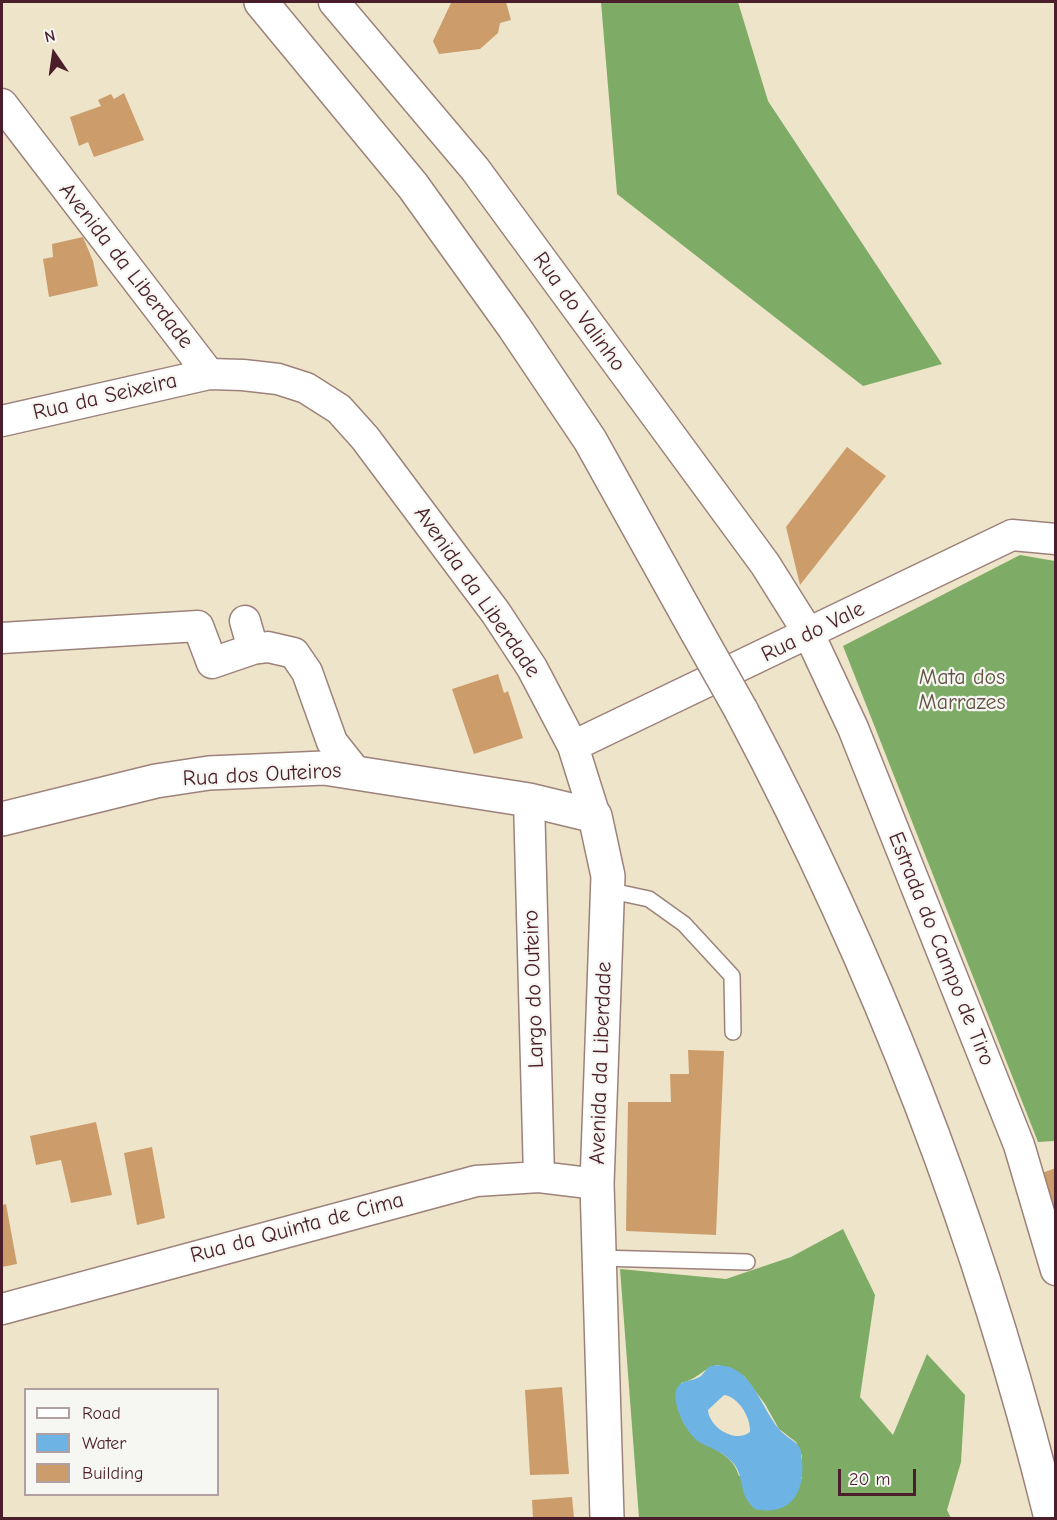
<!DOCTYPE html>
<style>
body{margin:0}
#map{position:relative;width:1057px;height:1520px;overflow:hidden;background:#eee4c9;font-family:"Comic Neue",sans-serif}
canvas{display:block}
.frame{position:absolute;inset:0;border:3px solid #4a1f2b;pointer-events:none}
.legend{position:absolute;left:24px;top:1388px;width:195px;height:108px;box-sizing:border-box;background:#f6f6f2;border:2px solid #b1a0a2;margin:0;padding:8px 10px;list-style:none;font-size:18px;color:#4a1f2b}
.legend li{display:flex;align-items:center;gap:12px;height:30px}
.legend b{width:30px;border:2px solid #b1a0a2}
.north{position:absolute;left:24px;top:24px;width:60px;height:60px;-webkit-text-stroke:4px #f6f6f2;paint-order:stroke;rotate:347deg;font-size:16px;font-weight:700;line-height:24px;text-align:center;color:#4a1f2b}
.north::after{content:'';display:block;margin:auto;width:21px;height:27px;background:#4a1f2b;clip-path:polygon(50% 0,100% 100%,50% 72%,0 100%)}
.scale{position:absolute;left:838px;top:1469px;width:78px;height:27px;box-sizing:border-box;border:3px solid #4a1f2b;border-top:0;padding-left:8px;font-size:18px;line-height:21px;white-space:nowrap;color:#4a1f2b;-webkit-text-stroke:4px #f6f6f2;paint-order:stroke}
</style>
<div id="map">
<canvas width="1057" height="1520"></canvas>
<div class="frame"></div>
<ul class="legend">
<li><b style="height:8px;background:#fff"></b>Road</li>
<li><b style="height:16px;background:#6db4e4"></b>Water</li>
<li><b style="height:16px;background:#cc9d6b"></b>Building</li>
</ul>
<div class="north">N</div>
<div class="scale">20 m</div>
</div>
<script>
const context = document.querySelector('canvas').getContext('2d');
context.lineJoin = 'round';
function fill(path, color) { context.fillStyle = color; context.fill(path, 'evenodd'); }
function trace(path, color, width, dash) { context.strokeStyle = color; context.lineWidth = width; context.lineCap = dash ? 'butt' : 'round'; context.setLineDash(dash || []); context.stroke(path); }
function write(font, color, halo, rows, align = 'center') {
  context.font = font + ' "Comic Neue",sans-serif'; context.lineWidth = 4.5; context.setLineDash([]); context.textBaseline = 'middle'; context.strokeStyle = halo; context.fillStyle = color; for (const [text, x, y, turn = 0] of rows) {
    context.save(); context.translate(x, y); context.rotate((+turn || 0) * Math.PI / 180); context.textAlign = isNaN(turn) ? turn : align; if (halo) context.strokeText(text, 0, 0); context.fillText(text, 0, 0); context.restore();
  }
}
fill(new Path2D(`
 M601,2H738L768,101L942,364L863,386L617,194Z
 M1020,555L1055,561V1141L1038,1142L843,646Z
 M843,1229L875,1295L860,1397L893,1435L927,1354L965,1395L961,1462L947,1510L951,1518H639L620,1269L726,1279L791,1257ZM718,1365L744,1376L765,1404L779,1429L796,1442L802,1456V1479L739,1476C730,1443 690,1451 679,1411C677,1403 681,1391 681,1383C699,1379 704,1367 718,1365Z`), '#7eac66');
fill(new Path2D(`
 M710,1366C751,1359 759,1406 779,1429C785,1437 794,1439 800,1448C808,1483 797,1518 755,1509C738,1495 745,1478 734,1464C724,1452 712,1449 699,1442C687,1434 670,1402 677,1388C682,1379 693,1382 701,1376C704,1373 706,1369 710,1366ZM724,1395C739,1397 751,1418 750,1432C735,1444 709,1427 708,1410Z`), '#6db4e4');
fill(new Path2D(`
 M456,2H506L511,20L500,23L498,33L480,49L439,54L433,41L451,3Z
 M124,93L144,140L94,157L88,142L79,146L70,117L101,106L98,100L111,94L114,99Z
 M83,237L93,261L98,286L49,297L43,259L53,257L52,244Z
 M847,447L886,476L800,585L786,527Z
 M498,674L504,693L508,691L523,738L474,754L452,689Z
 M688,1050L724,1051L716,1235L626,1231L628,1102H671L670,1074H689Z
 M96,1122L112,1195L71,1203L61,1160L36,1165L30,1136Z
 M152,1147L165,1218L137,1225L124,1153Z
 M1056,1168V1234L1036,1175Z
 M6,1204L17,1264L2,1267V1205Z
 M562,1387L569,1474L530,1475L525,1390Z
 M572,1497L574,1518H533L532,1500Z`), '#cc9d6b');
const lane = new Path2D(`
 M607,890L649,899L684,924L732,976L733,1032
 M598,1258L747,1262`);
const street = new Path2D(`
 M334,2L475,169L765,564L809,634L853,728L1019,1145L1056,1270
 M2,104L209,374
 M2,421L209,374L243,375L278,379L306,388L339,409L365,438L496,613L532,668L573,746L595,816
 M245,621L253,649L268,647L294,653L307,672L332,742L355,771
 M2,638L198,626L212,663L253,649
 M573,746L1012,535L1056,539
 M529,800L539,1177
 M2,1309L476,1181L539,1177L597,1184`);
const secondary = new Path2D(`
 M2,819L156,781L209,773L324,768L529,800L595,816L608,876L597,1184L607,1518`);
const primary = new Path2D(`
 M261,2L413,186L514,327L590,440L697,632
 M741,710C877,966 982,1237 1051,1518`);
trace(lane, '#9c827a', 18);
trace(street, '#9c827a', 33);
trace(secondary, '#9c827a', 36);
trace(primary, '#9c827a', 36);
trace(lane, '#fff', 15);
trace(street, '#fff', 30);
trace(secondary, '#fff', 33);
trace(primary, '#fff', 33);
const primaryBridge = new Path2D(`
 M697,632L741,710`);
trace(primaryBridge, '#9c827a', 36, []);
trace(primaryBridge, '#fff', 33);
write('22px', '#4a1f2b', '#f6f6f2', [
 ["Avenida da Liberdade",126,266,52],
 ["Rua do Valinho",579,312,54],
 ["Rua da Seixeira",105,397,-13],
 ["Avenida da Liberdade",477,592,55],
 ["Rua do Vale",813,632,-26],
 ["Rua dos Outeiros",262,775,-3],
 ["Estrada do Campo de Tiro",941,949,68],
 ["Largo do Outeiro",534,989,-92],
 ["Avenida da Liberdade",601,1063,-88],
 ["Rua da Quinta de Cima",297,1228,-15]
]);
write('22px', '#635241', '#f6f6f2', [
 ["Mata dos",962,678],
 ["Marrazes",962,703]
]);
</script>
